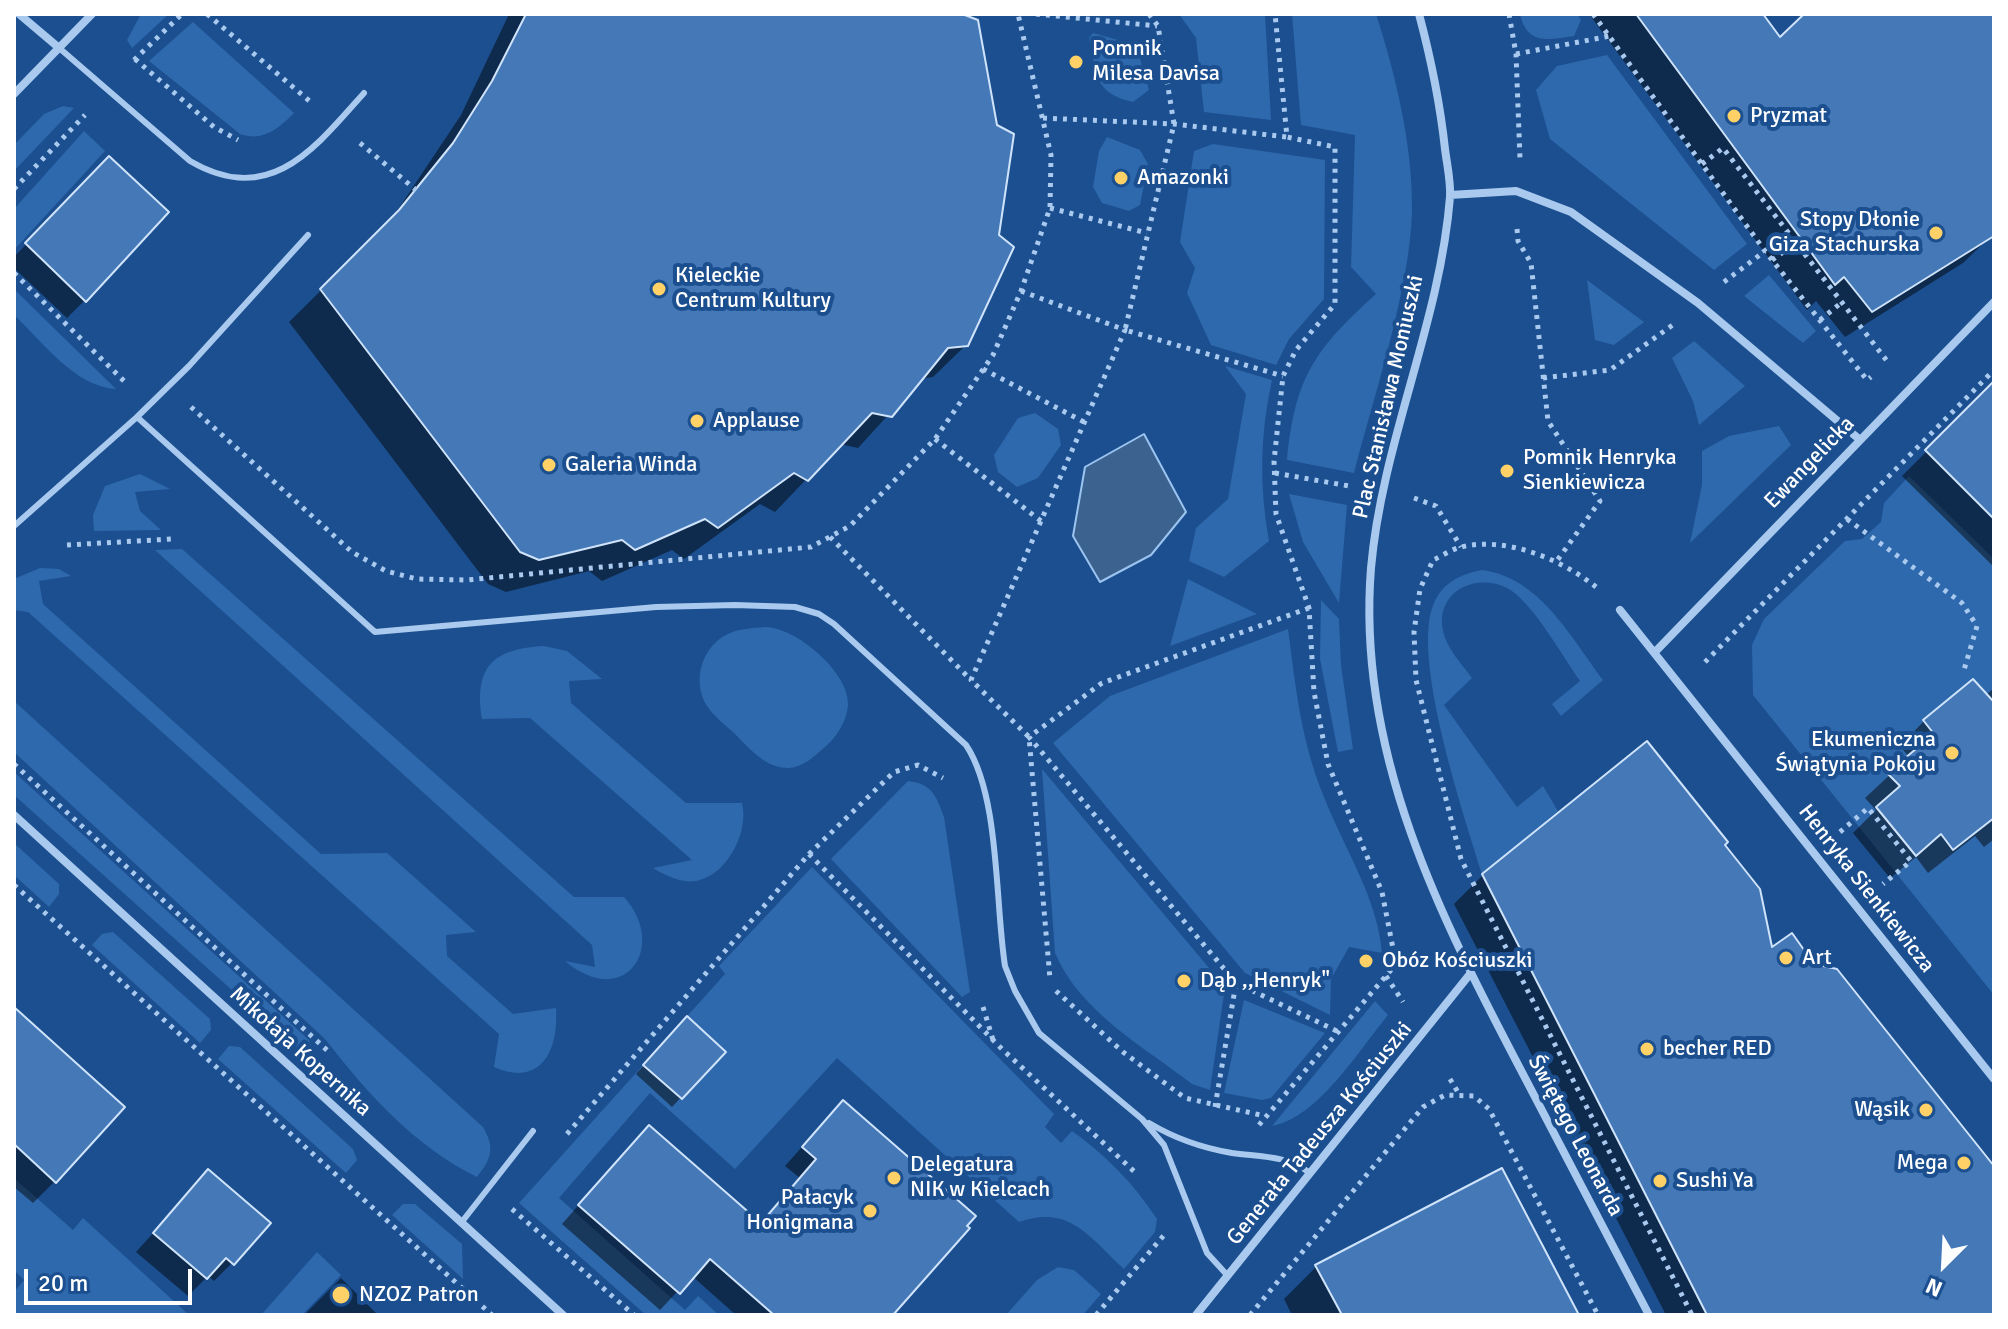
<!DOCTYPE html>
<meta charset="utf-8">
<style>
body{margin:0}
#map{position:relative;width:2008px;height:1329px;overflow:hidden;background:#1b4f8f;font-family:Signika,sans-serif}
canvas{display:block}
.frame{position:absolute;inset:0;border:16px solid #fff;pointer-events:none}
.north{position:absolute;left:1904px;top:1225px;width:80px;height:80px;-webkit-text-stroke:6px #1b4f8f;paint-order:stroke;rotate:204deg;font-size:22px;font-weight:700;line-height:32px;text-align:center;color:#fff}
.north::after{content:'';display:block;margin:auto;width:28px;height:36px;background:#fff;clip-path:polygon(50% 0,100% 100%,50% 72%,0 100%)}
.scale{position:absolute;left:24px;top:1269px;width:168px;height:36px;box-sizing:border-box;border:4px solid #fff;border-top:0;padding-left:10px;font-size:24px;line-height:28px;white-space:nowrap;color:#fff;-webkit-text-stroke:6px #1b4f8f;paint-order:stroke}
</style>
<div id="map">
<canvas width="2008" height="1329"></canvas>
<div class="frame"></div>
<div class="north">N</div>
<div class="scale">20 m</div>
</div>
<script>
const context = document.querySelector('canvas').getContext('2d');
context.lineJoin = 'round';
function fill(path, color) { context.fillStyle = color; context.fill(path, 'evenodd'); }
function trace(path, color, width, dash) { context.strokeStyle = color; context.lineWidth = width; context.lineCap = dash ? 'butt' : 'round'; context.setLineDash(dash || []); context.stroke(path); }
function write(font, color, halo, rows, align = 'center') {
  context.font = font + ' Signika,sans-serif'; context.lineWidth = 8; context.setLineDash([]); context.textBaseline = 'middle'; context.strokeStyle = halo; context.fillStyle = color; for (const [text, x, y, turn = 0] of rows) {
    context.save(); context.translate(x, y); context.rotate((+turn || 0) * Math.PI / 180); context.textAlign = isNaN(turn) ? turn : align; if (halo) context.strokeText(text, 0, 0); context.fillText(text, 0, 0); context.restore();
  }
}
fill(new Path2D(`
 M141,14H169L132,48L127,40Z
 M1179,14H1265L1271,120L1204,112L1196,38Z
 M1292,14H1376C1396,76 1413,146 1412,211C1410,289 1374,395 1354,473L1287,460C1295,377 1315,349 1376,294L1351,267L1355,135L1301,125Z
 M1520,14H1577L1581,20L1574,36C1548,40 1527,45 1520,14Z
 M193,22L294,113C278,129 263,142 240,134L149,61Z
 M1093,33L1136,45L1149,90L1133,102C1093,93 1097,74 1089,38Z
 M1607,55L1747,244L1714,270L1550,139L1536,90L1557,66Z
 M63,106L74,108L14,171V145L44,114Z
 M84,131L105,151L14,250V209Z
 M1107,137L1140,150L1148,164L1140,205L1129,211L1102,203L1093,187L1099,151Z
 M1213,144L1325,160L1324,299L1289,339L1276,365L1211,345L1187,293L1195,268L1180,242L1194,151Z
 M1769,275L1816,331L1803,343L1744,296Z
 M1587,280L1644,322L1614,345L1595,340Z
 M15,290L116,389C75,387 43,342 14,315Z
 M1694,341L1745,386L1699,425L1693,401L1672,358Z
 M1225,366L1272,380C1260,434 1259,487 1269,541L1224,577L1189,561L1196,528L1228,499L1246,394Z
 M1035,413L1058,429L1061,445L1038,478L1017,487L998,472L994,455L1018,418Z
 M1779,426L1791,445L1690,543L1702,485V451L1729,436Z
 M140,474L170,489L135,492L140,511L161,530L94,531L93,515L105,486Z
 M1909,476L1994,559V995L1753,695L1752,645L1764,619L1845,541L1862,539L1881,522L1884,503Z
 M1289,494L1347,505L1339,603L1303,542Z
 M182,549L574,897H624C669,947 624,1011 565,961L595,967L592,945L155,550Z
 M40,568L59,569L71,576L39,581L43,604L321,854L387,853L476,932L446,935L447,956L513,1014L556,1008C559,1050 541,1088 494,1067L499,1034L28,612L14,610V579Z
 M1482,570C1539,577 1571,637 1603,680L1561,716L1552,704L1580,681C1563,657 1531,600 1507,588C1475,572 1435,592 1443,631C1447,649 1461,663 1472,678L1444,705L1517,807L1543,786L1558,811L1482,874C1464,816 1410,655 1434,603C1443,582 1461,574 1482,570Z
 M1188,579L1257,614L1170,646Z
 M1321,600L1339,619L1341,665L1353,749L1338,752L1320,659Z
 M765,627C796,627 850,673 848,705C847,721 836,738 825,747C815,756 802,768 788,768C766,768 751,750 737,736C728,727 714,717 707,706C692,682 701,650 724,636C735,629 752,628 765,627Z
 M1288,629C1296,689 1301,741 1324,797C1344,848 1378,899 1382,953L1349,947L1331,979L1330,1015L1245,973L1053,743L1110,696Z
 M544,646L567,651L602,679L569,681L571,703L686,803H742C749,830 729,872 700,880C684,885 666,876 653,868L692,860L530,718L482,719C474,666 493,649 544,646Z
 M14,701L483,1127C495,1148 492,1158 477,1177C414,1146 368,1094 325,1039L14,752Z
 M1042,769L1225,987L1210,1090L1192,1084C1143,1046 1080,1012 1055,953Z
 M14,772L309,1040L319,1068L14,795Z
 M908,781C932,784 936,795 944,817L970,992L962,997L831,859Z
 M14,843L59,884V894L49,907L14,875Z
 M812,867L1054,1114L1045,1127L1061,1143L1072,1131C1106,1155 1134,1184 1157,1219L1155,1232L1124,1269C1089,1237 1070,1204 1019,1222L837,1058L735,1169L650,1093L559,1198L685,1310L698,1296L719,1315H646L519,1203L725,974L719,966Z
 M113,932L210,1019L211,1030L200,1043L92,945L102,934Z
 M1244,1000L1325,1033L1271,1098L1262,1100L1224,1093Z
 M1375,1001L1388,1015C1359,1050 1318,1118 1272,1126Z
 M229,1046L240,1047L353,1149L357,1160L346,1173L218,1059Z
 M14,1178L73,1230L83,1218L189,1315H14V1292L24,1280L14,1270Z
 M403,1204H415L462,1244L463,1279L392,1215Z
 M317,1252L341,1275L302,1315H261Z
 M1058,1267L1074,1270L1101,1294L1083,1315H1006L1037,1280Z`), '#2e69ad');
const water = new Path2D(`
 M1144,434L1186,512L1151,555L1100,582L1073,536L1085,467Z`);
fill(water, '#3c6290');
trace(water, '#9cc4f0', 2);
fill(new Path2D(`
 M509,14H957L966,345L933,377L921,379L858,448L840,444L775,512L760,504L684,559L672,550L602,581L589,571L506,592L488,584L289,322L369,243L399,208L461,115Z
 M1589,14H1760L1780,40L1807,14H1994V233L1963,263L1845,337L1816,301L1807,310Z
 M91,177L85,300L67,318L14,268V257Z
 M1994,384V567L1902,476Z
 M1994,688V839L1984,847L1975,836L1928,873L1916,857L1890,878L1853,833L1876,810L1865,798L1909,757L1900,746L1924,721L1986,695Z
 M1723,845L1771,951L1812,966L1994,1169V1315H1666L1454,904L1483,875Z
 M14,1010L55,1181L33,1203L14,1187Z
 M679,1027L724,1052L672,1107L636,1074Z
 M826,1120L889,1315H736L692,1276L660,1310L562,1224L631,1146L759,1224L800,1178L785,1166Z
 M1501,1171L1576,1315H1292L1284,1299L1316,1267Z
 M208,1172L232,1263L214,1281L208,1276L188,1296L136,1252Z
 M341,1278L378,1315H304Z`), '#0007');
const building = new Path2D(`
 M526,14H962L978,20L997,125L1014,134L999,235L1014,247L968,346L948,348L892,417L872,413L808,481L794,473L718,528L705,519L635,550L622,540L539,560L520,552L320,289L399,210L453,143L492,81Z
 M1636,14H1763L1780,37L1804,14H1994V236L1872,312L1844,277L1835,285Z
 M109,156L169,212L86,302L25,243Z
 M1994,381V519L1925,450Z
 M1973,679L1994,702V818L1953,850L1941,834L1916,856L1876,807L1900,786L1887,773L1934,734L1923,720Z
 M1647,741L1728,842L1725,845L1760,889L1772,947L1792,933L1814,964L1837,969L1994,1166V1315H1707L1482,874Z
 M14,1007L125,1107L56,1183L14,1144Z
 M687,1016L726,1052L682,1099L643,1065Z
 M843,1100L976,1216L967,1226L970,1228L893,1315H774L710,1259L680,1294L578,1205L649,1125L761,1223L816,1159L802,1147Z
 M1502,1168L1579,1315H1342L1315,1265Z
 M208,1169L271,1223L234,1265L226,1258L207,1279L153,1233Z`);
fill(building, '#4478b7');
trace(building, '#cfe3fa', 2);
trace(new Path2D(`
 M207,14L313,104
 M1036,14L1157,26
 M1149,14L1158,26L1174,124L1125,330L1283,376
 M1509,14L1516,54L1520,159
 M1593,14L1765,251L1867,380L1871,377
 M1516,54L1610,36
 M135,59L214,127L238,140
 M134,60L182,14
 M1043,118L1174,124L1287,137
 M360,143L416,190
 M1702,164L1723,148L1887,361
 M14,189L85,115
 M1050,208L1147,233
 M1517,229L1518,241L1531,263L1548,421L1600,501L1556,562
 M1772,260L1796,243
 M14,273L125,382
 M1724,282L1765,251
 M1021,291L1125,330L971,680L1029,737L1050,979
 M1820,320L1841,303
 M983,369L1084,422
 M1543,378L1610,370L1674,324
 M191,407L352,552L386,571L417,579L467,580L811,547L850,526L935,439L993,355L1021,291L1050,208L1051,155L1018,14
 M935,439L1041,521
 M1275,473L1349,486
 M1414,498L1436,506L1461,547
 M1847,519L1962,603L1977,626L1964,670
 M830,537L971,680
 M67,545L172,539
 M1596,587C1561,559 1506,536 1461,547C1452,549 1442,556 1433,560L1420,589L1414,632L1416,680L1461,859L1692,1315
 M1309,608L1102,683L1029,737L1236,983L1339,1032
 M1705,662L1994,370
 M14,764L329,1052
 M1840,832L1868,808L1911,861L1883,884
 M809,854L1002,1049L1138,1175
 M14,885L492,1315
 M1386,976L1403,1002
 M1056,991L1123,1052L1185,1098L1265,1116
 M983,1007L993,1040
 M1450,1079L1459,1094
 M1215,1107L1236,983
 M1259,1125L1396,964L1382,892L1328,764L1314,692L1309,608L1276,514L1274,461L1283,376L1296,350L1335,304V147L1287,137L1275,14
 M567,1134L809,854L894,772L918,765L943,778
 M512,1209L634,1315
 M1096,1315L1164,1235
 M1250,1315L1423,1107L1445,1095L1474,1096L1489,1109L1598,1315`), '#a9c9ee', 5, [4, 6]);
trace(new Path2D(`
 M58,47L190,161C270,208 315,148 364,93
 M137,417L189,366L308,235
 M14,526L137,417L375,632L656,607L735,605L795,607L819,614L834,624L966,745C1000,796 995,903 1005,966L1015,991L1039,1033L1142,1119L1164,1145L1207,1253L1228,1276
 M1149,1123C1174,1138 1202,1148 1232,1153C1262,1157 1285,1155 1310,1173
 M461,1223L533,1131`), '#a9c9ee', 6);
trace(new Path2D(`
 M19,14L58,47
 M1419,14C1431,59 1440,103 1445,149C1447,165 1451,182 1450,197C1440,323 1382,442 1371,568C1356,754 1441,918 1524,1076C1566,1156 1607,1235 1649,1315
 M14,94L92,14
 M1450,195L1516,191L1571,212L1698,303L1859,439
 M1620,610L1994,1079
 M1655,652L1994,302
 M14,815L563,1315
 M1196,1315L1470,974`), '#a9c9ee', 8);
for (const [x, y, r, color] of [
 [1076,62,8,"#ffd166"],
 [1734,116,8,"#ffd166"],
 [1121,178,8,"#ffd166"],
 [1936,233,8,"#ffd166"],
 [659,289,8,"#ffd166"],
 [697,421,8,"#ffd166"],
 [549,465,8,"#ffd166"],
 [1507,471,8,"#ffd166"],
 [1952,753,8,"#ffd166"],
 [1786,958,8,"#ffd166"],
 [1366,961,8,"#ffd166"],
 [1184,981,8,"#ffd166"],
 [1647,1049,8,"#ffd166"],
 [1926,1110,8,"#ffd166"],
 [1964,1163,8,"#ffd166"],
 [894,1178,8,"#ffd166"],
 [1660,1181,8,"#ffd166"],
 [870,1211,8,"#ffd166"],
 [341,1295,10,"#ffd166"]
]) { const dot = new Path2D(); dot.arc(x, y, r, 0, 2 * Math.PI); context.fillStyle = color; context.fill(dot); trace(dot, '#1b4f8f', 3); }
write('22px', '#fff', '#1b4f8f', [
 ["Pomnik",1092,49],
 ["Milesa Davisa",1092,74],
 ["Pryzmat",1750,116],
 ["Amazonki",1137,178],
 ["Stopy Dłonie",1920,220,"right"],
 ["Giza Stachurska",1920,245,"right"],
 ["Kieleckie",675,276],
 ["Centrum Kultury",675,301],
 ["Applause",713,421],
 ["Pomnik Henryka",1523,458],
 ["Sienkiewicza",1523,483],
 ["Galeria Winda",565,465],
 ["Ekumeniczna",1936,740,"right"],
 ["Świątynia Pokoju",1936,765,"right"],
 ["Art",1802,958],
 ["Obóz Kościuszki",1382,961],
 ["Dąb ,,Henryk\"",1200,981],
 ["becher RED",1663,1049],
 ["Wąsik",1910,1110,"right"],
 ["Mega",1948,1163,"right"],
 ["Delegatura",910,1165],
 ["NIK w Kielcach",910,1190],
 ["Sushi Ya",1676,1181],
 ["Pałacyk",854,1198,"right"],
 ["Honigmana",854,1223,"right"],
 ["NZOZ Patron",359,1295]
], 'left');
write('22px', '#fff', '#1b4f8f', [
 ["Plac Stanisława Moniuszki",1389,397,-77],
 ["Ewangelicka",1810,463,-46],
 ["Henryka Sienkiewicza",1866,889,52],
 ["Mikołaja Kopernika",300,1052,42],
 ["Generała Tadeusza Kościuszki",1320,1134,-51],
 ["Świętego Leonarda",1575,1136,62]
]);
</script>
